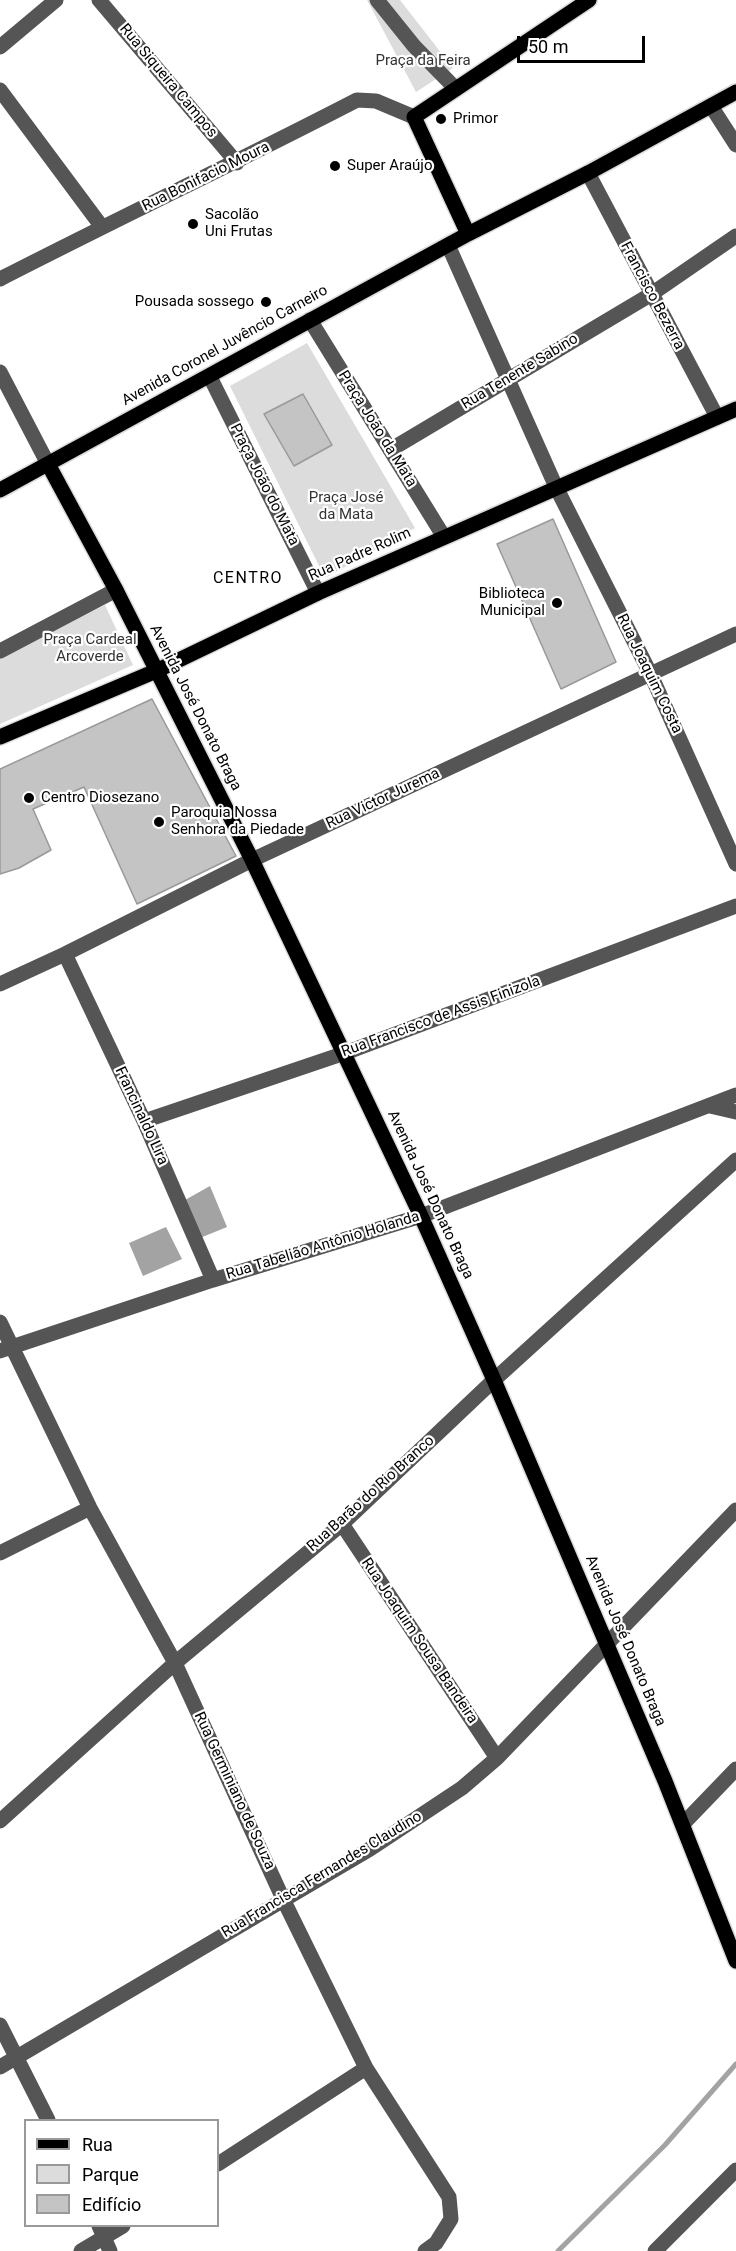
<!DOCTYPE html>
<meta charset="utf-8">
<style>
body{margin:0}
#map{position:relative;width:736px;height:2251px;overflow:hidden;background:#fff;font-family:Roboto,sans-serif}
canvas{display:block}
.legend{position:absolute;left:24px;top:2119px;width:195px;height:108px;box-sizing:border-box;background:#fff;border:2px solid #999;margin:0;padding:8px 10px;list-style:none;font-size:18px;color:#000}
.legend li{display:flex;align-items:center;gap:12px;height:30px}
.legend b{width:30px;border:2px solid #999}
.scale{position:absolute;left:517px;top:36px;width:128px;height:27px;box-sizing:border-box;border:3px solid #000;border-top:0;padding-left:8px;font-size:18px;line-height:21px;white-space:nowrap;color:#000;-webkit-text-stroke:4px #fff;paint-order:stroke}
</style>
<div id="map">
<canvas width="736" height="2251"></canvas>
<ul class="legend">
<li><b style="height:8px;background:#000"></b>Rua</li>
<li><b style="height:16px;background:#dcdcdc"></b>Parque</li>
<li><b style="height:16px;background:#c4c4c4"></b>Edifício</li>
</ul>
<div class="scale">50 m</div>
</div>
<script>
const context = document.querySelector('canvas').getContext('2d');
context.lineJoin = 'round';
function fill(path, color) { context.fillStyle = color; context.fill(path, 'evenodd'); }
function trace(path, color, width, dash) { context.strokeStyle = color; context.lineWidth = width; context.lineCap = dash ? 'butt' : 'round'; context.setLineDash(dash || []); context.stroke(path); }
function write(font, color, halo, rows, align = 'center') {
  context.font = font + ' Roboto,sans-serif'; context.lineWidth = 4.5; context.setLineDash([]); context.textBaseline = 'middle'; context.strokeStyle = halo; context.fillStyle = color; for (const [text, x, y, turn = 0] of rows) {
    context.save(); context.translate(x, y); context.rotate((+turn || 0) * Math.PI / 180); context.textAlign = isNaN(turn) ? turn : align; if (halo) context.strokeText(text, 0, 0); context.fillText(text, 0, 0); context.restore();
  }
}
fill(new Path2D(`
 M367,0H400L453,68L416,92Z
 M307,343L415,528L325,578L230,386Z
 M105,605L133,665L0,724V658Z`), '#dcdcdc');
fill(new Path2D(`
 M210,1186L227,1227L200,1238L185,1200Z
 M166,1227L182,1259L143,1276L129,1243Z`), '#a3a3a3');
trace(new Path2D(`
 M558,2251L665,2145L736,2064`), '#a3a3a3', 5);
const building = new Path2D(`
 M303,394L332,445L294,466L264,414Z
 M553,519L616,662L561,689L497,544Z
 M152,699L236,856L137,904L84,787L33,809L51,850L19,868L0,874V769Z`);
fill(building, '#c4c4c4');
trace(building, '#999', 1.5);
const major = new Path2D(`
 M468,234L414,117L589,0
 M48,464L116,590L252,860L421,1216L494,1380L665,1781L736,1961
 M0,490L468,234L588,173L736,92
 M0,737L156,671L318,593L736,409`);
trace(major, '#dbdbdb', 18);
trace(new Path2D(`
 M99,0L237,163
 M377,0L414,46L456,89
 M0,47L56,0
 M0,90L102,227
 M711,106L736,145
 M588,173L717,417
 M448,245L556,487L651,675L736,864
 M0,279C119,218 239,161 357,100L376,101L414,117
 M310,320L444,537
 M0,372L48,464
 M210,377L318,593
 M390,450L650,295L736,236
 M0,651L116,590
 M65,954L144,1121L213,1280
 M0,984L65,954L252,860L736,634
 M710,1106L736,1112
 M144,1121L345,1053L736,906
 M0,1322L90,1508L175,1663L283,1899L366,2068L449,2197L451,2219L436,2243L425,2251
 M0,1351L213,1280L421,1216L736,1095
 M342,1524L497,1758
 M0,1553L90,1508
 M0,1821L175,1663L342,1524L494,1380L736,1160
 M683,1824L736,1769
 M0,2025L48,2120
 M0,2067L370,1849L462,1788L497,1758L736,1510
 M218,2164L366,2068
 M99,2226L110,2251
 M81,2251L123,2226
 M655,2251L736,2170`), '#555', 15);
trace(major, '#000', 15);
for (const [x, y, r, color] of [
 [441,119,6,"#000"],
 [335,166,6,"#000"],
 [193,224,6,"#000"],
 [266,302,6,"#000"],
 [557,603,6,"#000"],
 [29,798,6,"#000"],
 [159,822,6,"#000"]
]) { const dot = new Path2D(); dot.arc(x, y, r, 0, 2 * Math.PI); context.fillStyle = color; context.fill(dot); trace(dot, '#fff', 2); }
write('15px', '#333', '#fff', [
 ["Praça da Feira",423,61],
 ["Praça José",346,498],
 ["da Mata",346,515],
 ["Praça Cardeal",90,640],
 ["Arcoverde",90,657]
]);
write('15px', '#000', '#fff', [
 ["Rua Siqueira Campos",168,81,50],
 ["Rua Bonifacio Moura",206,177,-26],
 ["Francisco Bezerra",652,296,62],
 ["Avenida Coronel Juvêncio Carneiro",225,346,-29],
 ["Rua Tenente Sabino",520,372,-31],
 ["Praça João da Mata",377,429,58],
 ["Praça João do Mata",264,485,63],
 ["Rua Padre Rolim",360,555,-24],
 ["Rua Joaquim Costa",649,674,64],
 ["Avenida José Donato Braga",195,708,63],
 ["Rua Victor Jurema",383,799,-25],
 ["Rua Francisco de Assis Finizola",441,1017,-20],
 ["Francinaldo Lira",141,1116,65],
 ["Avenida José Donato Braga",430,1195,65],
 ["Rua Tabelião Antônio Holanda",323,1246,-17],
 ["Rua Barāo do Rio Branco",371,1494,-42],
 ["Rua Joaquim Sousa Bandeira",419,1641,56],
 ["Avenida José Donato Braga",625,1641,67],
 ["Rua Germiniano de Souza",234,1791,65],
 ["Rua Francisca Fernandes Claudino",322,1875,-31]
]);
write('15px', '#000', '#fff', [
 ["Primor",453,119],
 ["Super Araújo",347,166],
 ["Sacolão",205,215],
 ["Uni Frutas",205,232],
 ["Pousada sossego",254,302,"right"],
 ["Biblioteca",545,594,"right"],
 ["Municipal",545,611,"right"],
 ["Centro Diosezano",41,798],
 ["Paroquia Nossa",171,813],
 ["Senhora da Piedade",171,830]
], 'left');
context.letterSpacing = '1.5px';
write('16px', '#000', '#fff', [
 ["CENTRO",248,579]
]);
context.letterSpacing = '0px';
</script>
